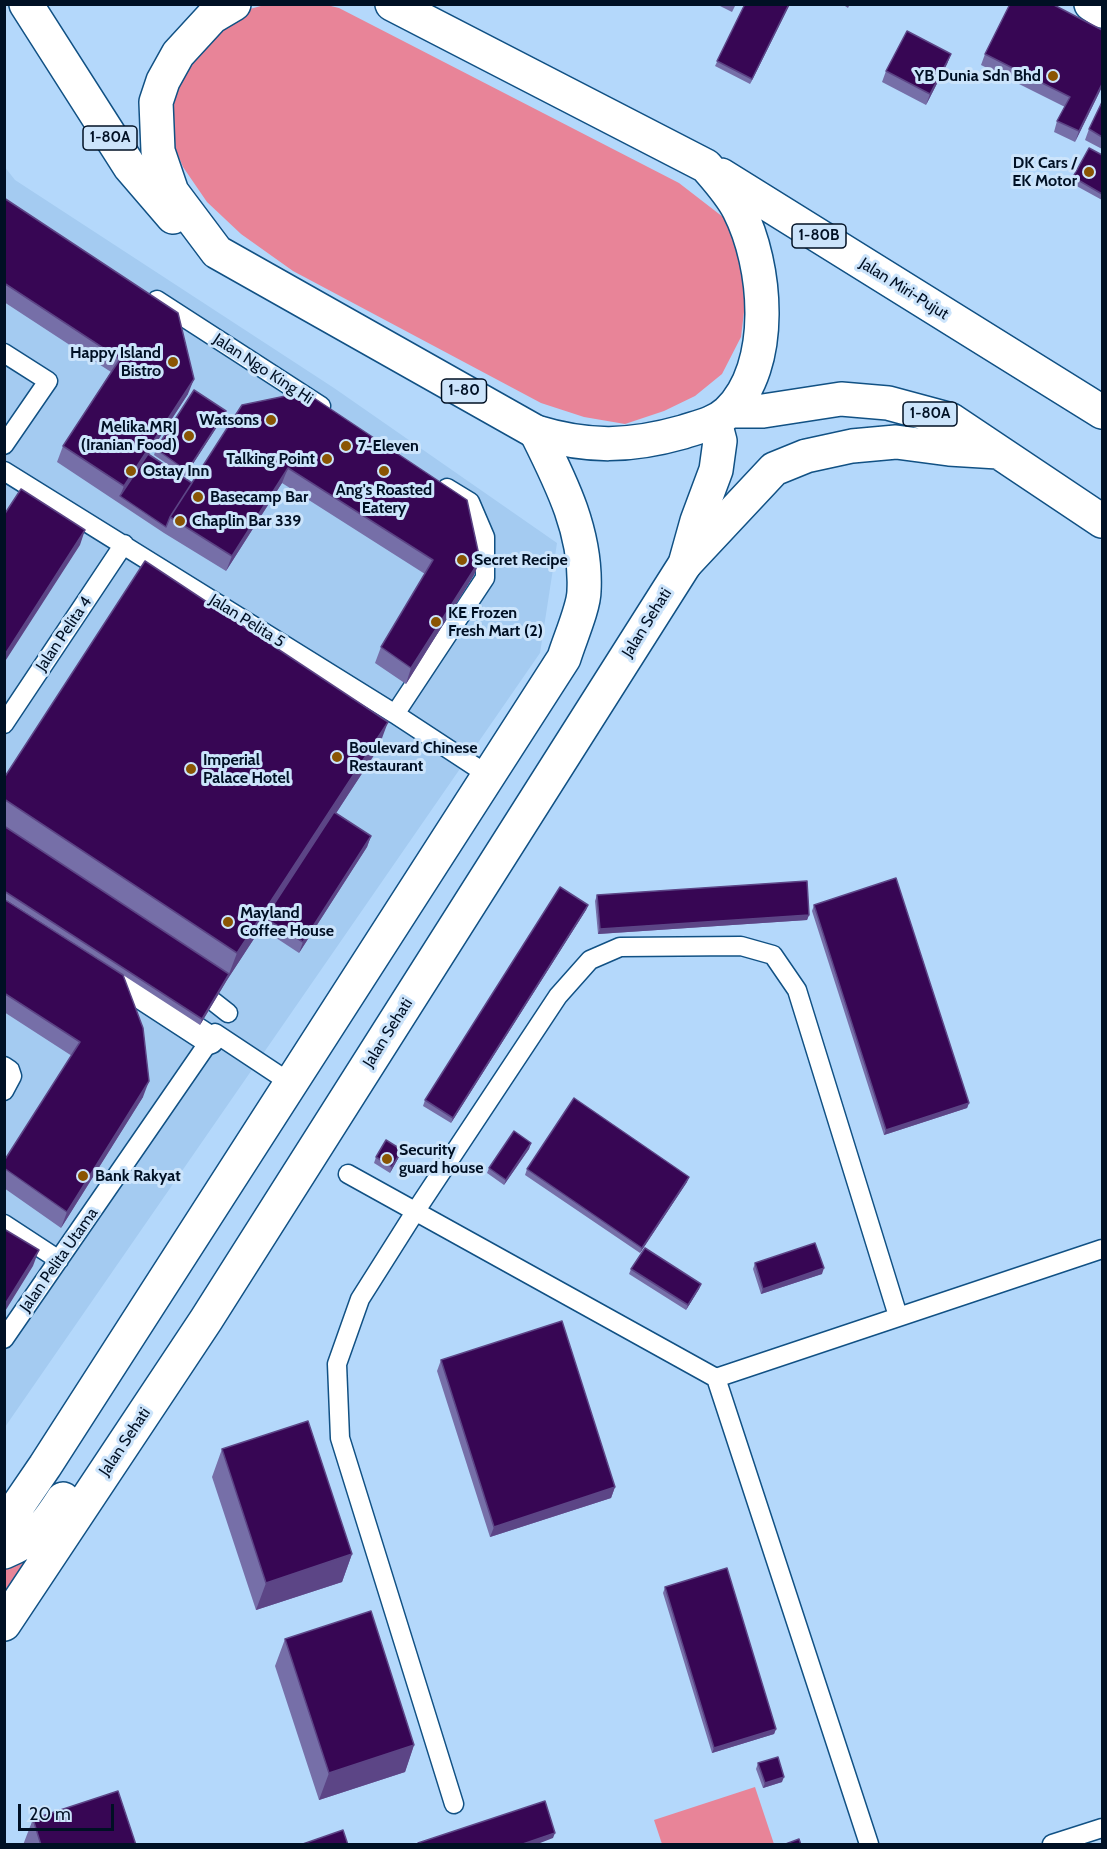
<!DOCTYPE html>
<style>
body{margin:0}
#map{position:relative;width:1107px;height:1849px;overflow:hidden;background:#b4d8fb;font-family:Cabin,sans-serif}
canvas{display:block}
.frame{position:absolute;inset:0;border:6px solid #001024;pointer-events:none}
.scale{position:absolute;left:18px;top:1804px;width:96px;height:27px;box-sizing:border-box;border:3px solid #001024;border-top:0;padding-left:8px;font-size:18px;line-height:21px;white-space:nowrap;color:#001024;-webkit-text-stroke:4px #cce4fb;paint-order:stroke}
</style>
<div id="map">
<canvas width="1107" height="1849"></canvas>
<div class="frame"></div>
<div class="scale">20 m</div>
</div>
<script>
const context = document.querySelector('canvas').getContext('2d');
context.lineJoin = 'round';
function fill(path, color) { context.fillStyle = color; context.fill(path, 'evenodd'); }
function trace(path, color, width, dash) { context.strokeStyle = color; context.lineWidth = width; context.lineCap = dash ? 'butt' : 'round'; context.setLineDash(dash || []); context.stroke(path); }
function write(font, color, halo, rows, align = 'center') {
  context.font = font + ' Cabin,sans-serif'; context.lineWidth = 6; context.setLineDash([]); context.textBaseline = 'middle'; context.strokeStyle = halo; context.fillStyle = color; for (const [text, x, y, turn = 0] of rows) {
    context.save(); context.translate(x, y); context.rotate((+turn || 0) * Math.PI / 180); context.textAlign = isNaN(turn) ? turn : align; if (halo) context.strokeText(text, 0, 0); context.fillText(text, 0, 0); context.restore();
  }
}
fill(new Path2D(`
 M4,166L15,180L334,388L557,543L540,653L5,1427Z`), '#a4cbf1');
fill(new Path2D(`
 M268,4L327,5L339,8L679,183L723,217L738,239L747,287L741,337L722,374L695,396L664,411L625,424L584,417L541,403L293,271L241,234L207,202L183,167L171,138V107L187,65L228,23L250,9Z
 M42,1541L5,1603V1558Z
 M755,1787L774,1844H662L654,1820Z`), '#e88498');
const service = new Path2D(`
 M157,300L321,406
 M4,353L48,381L4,445
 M4,471L395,714L488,775
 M395,714L485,578V537L470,502L447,488
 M4,724L124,544
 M214,1002L228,1013
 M4,1066L10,1070L12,1076L4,1091
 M348,1174L716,1378
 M4,1224L59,1260
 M4,1339L215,1033L292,1084
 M454,1804L340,1438L337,1364L360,1299L415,1212L558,996L590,960L620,947L741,946L773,955L797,990L898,1316
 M869,1844L716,1378L1102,1249
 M1052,1844L1102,1828`);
const pedestrian = new Path2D(`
 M98,967L210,1040`);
const minor = new Path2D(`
 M1091,4L1102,11`);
const secondary = new Path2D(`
 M4,1526L45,1466L564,658C569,641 584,607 584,591C587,533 561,482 536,432
 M4,1552C37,1538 45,1527 63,1499
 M4,1624L206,1320L685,564L697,521L716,470L720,441L715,422`);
const trunk = new Path2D(`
 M26,4L130,167L173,217
 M234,4L212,17L178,54L163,81L156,102L158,151L172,192L217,252L536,432C588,448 630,447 683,432C698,427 715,424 728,412C776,366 767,265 739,210C731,194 718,180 706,166L392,4
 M721,175L1102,412
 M729,411H763L841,399L888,403L951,420L1102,521
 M685,564L774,469L806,456L852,446L896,442L949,449L998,452`);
trace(service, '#115184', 21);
trace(pedestrian, '#115184', 30);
trace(minor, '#115184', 36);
trace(secondary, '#115184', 36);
trace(trunk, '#115184', 36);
trace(service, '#fff', 18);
trace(pedestrian, '#fff', 27);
trace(minor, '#fff', 33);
trace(secondary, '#fff', 33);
trace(trunk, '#fff', 33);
fill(new Path2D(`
 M716,4H736L732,12Z
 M745,4H790L750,84L715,66Z
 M842,4H850L848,8Z
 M1102,30V87L1075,142L1054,132L1057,121L1065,107L981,65L985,54Z
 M951,54L947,64L926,105L882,82L886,71Z
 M1102,102V149L1085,140L1089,129Z
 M1102,155V200L1071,183L1073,177Z
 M4,198L188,394L149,454L192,483L242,405L480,560L474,575L406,684L375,663L381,647L425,574L282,483L226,571L164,533L57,462L63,446L111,372L4,302Z
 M226,411L224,416L185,476L154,455L156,449Z
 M378,749L336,813L371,836L367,847L299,953L261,928L227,980L200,1025L123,975L143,1097L61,1228L4,1188V1161L72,1056L4,1012V899L110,966L4,898V778Z
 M597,895L809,915L807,920L598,934L595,901Z
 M588,905L586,910L451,1123L423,1106L425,1100Z
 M814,905L969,1103L967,1108L884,1135L812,911Z
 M531,1143L529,1149L504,1185L487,1173L489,1168Z
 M400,1155L390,1173L374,1163L376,1157Z
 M527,1169L687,1182L640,1253L525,1175Z
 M755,1263L822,1274L761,1294L753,1269Z
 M631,1269L701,1284L699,1289L686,1310L629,1274Z
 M441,1360L615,1487L611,1498L490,1537L437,1371Z
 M222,1449L352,1554L342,1582L256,1610L212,1477Z
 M665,1587L776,1729L774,1734L712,1753L663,1593Z
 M285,1639L414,1745L405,1772L319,1800L275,1666Z
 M758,1763L782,1782L763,1788L756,1769Z
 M33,1819L136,1845H23Z`), '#766fa8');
fill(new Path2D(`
 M789,4H790L750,84L752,79Z
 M951,54L947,64L926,105L930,94Z
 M1102,84V87L1075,142L1079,131Z
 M194,379L188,394L121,497L120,496L124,486Z
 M226,411L224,416L185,476L187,471Z
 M288,468L282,483L226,571L232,556Z
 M85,530L80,545L4,663V656Z
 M480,560L474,575L406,684L411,668Z
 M388,722L378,749L267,919L265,918L261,928L227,980L200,1025L202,1019L229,974L237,953Z
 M371,836L367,847L299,953L303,942Z
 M588,905L586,910L451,1123L453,1118Z
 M809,915L807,920L598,934L600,929Z
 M149,1081L143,1097L61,1228L67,1212Z
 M969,1103L967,1108L884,1135L886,1130Z
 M531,1143L529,1149L504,1185L506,1180Z
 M402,1150L400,1155L390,1173L392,1167Z
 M689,1177L687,1182L640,1253L642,1248Z
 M39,1250L33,1266L4,1313V1306Z
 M824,1268L822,1274L761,1294L763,1289Z
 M701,1284L699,1289L686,1310L688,1305Z
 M615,1487L611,1498L490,1537L494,1527Z
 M352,1554L342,1582L256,1610L266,1583Z
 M776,1729L774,1734L712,1753L714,1748Z
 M414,1745L405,1772L319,1800L329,1773Z
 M784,1777L782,1782L763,1788L765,1783Z
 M555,1833L553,1838L535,1845H520Z`), '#5c4586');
const building = new Path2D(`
 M745,4H789L752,79L717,61Z
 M1010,4H1052L1102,30V84L1079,131L1057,121L1070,97L985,54Z
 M907,31L951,54L930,94L886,71Z
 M1102,102V137L1089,129Z
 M1089,148L1102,155V194L1073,177Z
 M4,198L178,313L194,379L124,486L63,446L120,359L4,283Z
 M194,390L226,411L187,471L156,449Z
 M305,392L467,500L480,560L411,668L381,647L433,560L288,468L232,556L170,517L242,405Z
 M148,454L192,483L170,517L166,527L120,496Z
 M21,489L85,530L4,656V515Z
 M145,561L388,722L237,953L4,799V778Z
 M334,812L371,836L303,942L265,918Z
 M4,826L229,974L202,1019L4,891Z
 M896,878L969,1103L886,1130L814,905Z
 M807,881L809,915L600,929L597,895Z
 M560,887L588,905L453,1118L425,1100Z
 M4,899L123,975L143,1028L149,1081L67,1212L4,1168V1161L80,1042L4,993Z
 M574,1098L689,1177L642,1248L527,1169Z
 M514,1131L531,1143L506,1180L489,1168Z
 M386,1140L402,1150L392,1167L376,1157Z
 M4,1229L39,1250L4,1306Z
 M815,1243L824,1268L763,1289L755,1263Z
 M645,1248L701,1284L688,1305L631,1269Z
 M562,1321L615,1487L494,1527L441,1360Z
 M308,1421L352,1554L266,1583L222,1449Z
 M727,1568L776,1729L714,1748L665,1587Z
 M371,1611L414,1745L329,1773L285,1639Z
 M778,1757L784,1777L765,1783L758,1763Z
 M118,1791L136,1845H41L33,1819Z
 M545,1801L555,1833L520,1845H418V1843Z
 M343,1830L348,1845H300Z
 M799,1839L801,1845H783Z`);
fill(building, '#370654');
trace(building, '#5c4586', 1.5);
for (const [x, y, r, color] of [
 [1053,76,6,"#8a5503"],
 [1089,172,6,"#8a5503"],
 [173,362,6,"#8a5503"],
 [271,420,6,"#8a5503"],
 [189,436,6,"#8a5503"],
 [346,446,6,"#8a5503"],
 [327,459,6,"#8a5503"],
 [131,471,6,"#8a5503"],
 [384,471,6,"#8a5503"],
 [198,497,6,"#8a5503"],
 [180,521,6,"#8a5503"],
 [462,560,6,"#8a5503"],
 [436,622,6,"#8a5503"],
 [337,757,6,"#8a5503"],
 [191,769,6,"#8a5503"],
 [228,922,6,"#8a5503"],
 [387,1159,6,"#8a5503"],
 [83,1176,6,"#8a5503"]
]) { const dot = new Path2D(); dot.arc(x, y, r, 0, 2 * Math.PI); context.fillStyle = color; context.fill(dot); trace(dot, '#cce4fb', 2); }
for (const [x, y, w] of [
 [110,138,54],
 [819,236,54],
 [464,391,45],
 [930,414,54]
]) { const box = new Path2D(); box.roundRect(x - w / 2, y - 12, w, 24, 4.5); context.fillStyle = '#cce4fb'; context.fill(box); trace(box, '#001024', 1.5); }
write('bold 15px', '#001024', null, [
 ["1-80A",110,138],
 ["1-80B",819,236],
 ["1-80",464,391],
 ["1-80A",930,414]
]);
write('bold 16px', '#001024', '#cce4fb', [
 ["YB Dunia Sdn Bhd",1041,76,"right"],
 ["DK Cars /",1077,163,"right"],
 ["EK Motor",1077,181,"right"],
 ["Happy Island",161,353,"right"],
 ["Bistro",161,371,"right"],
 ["Watsons",259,420,"right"],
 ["Melika.MRJ",177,427,"right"],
 ["(Iranian Food)",177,445,"right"],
 ["7-Eleven",358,446],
 ["Talking Point",315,459,"right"],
 ["Ostay Inn",143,471],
 ["Ang's Roasted",384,490,"center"],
 ["Eatery",384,508,"center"],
 ["Basecamp Bar",210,497],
 ["Chaplin Bar 339",192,521],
 ["Secret Recipe",474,560],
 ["KE Frozen",448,613],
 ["Fresh Mart (2)",448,631],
 ["Boulevard Chinese",349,748],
 ["Restaurant",349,766],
 ["Imperial",203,760],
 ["Palace Hotel",203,778],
 ["Mayland",240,913],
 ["Coffee House",240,931],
 ["Security",399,1150],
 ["guard house",399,1168],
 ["Bank Rakyat",95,1176]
], 'left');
write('16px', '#001024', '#cce4fb', [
 ["Jalan Miri-Pujut",904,289,32],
 ["Jalan Ngo King Hi",263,369,33],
 ["Jalan Pelita 5",247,621,32],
 ["Jalan Sehati",647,623,-58],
 ["Jalan Pelita 4",64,634,-56],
 ["Jalan Sehati",388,1033,-58],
 ["Jalan Pelita Utama",59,1260,-55],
 ["Jalan Sehati",125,1442,-56]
]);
</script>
